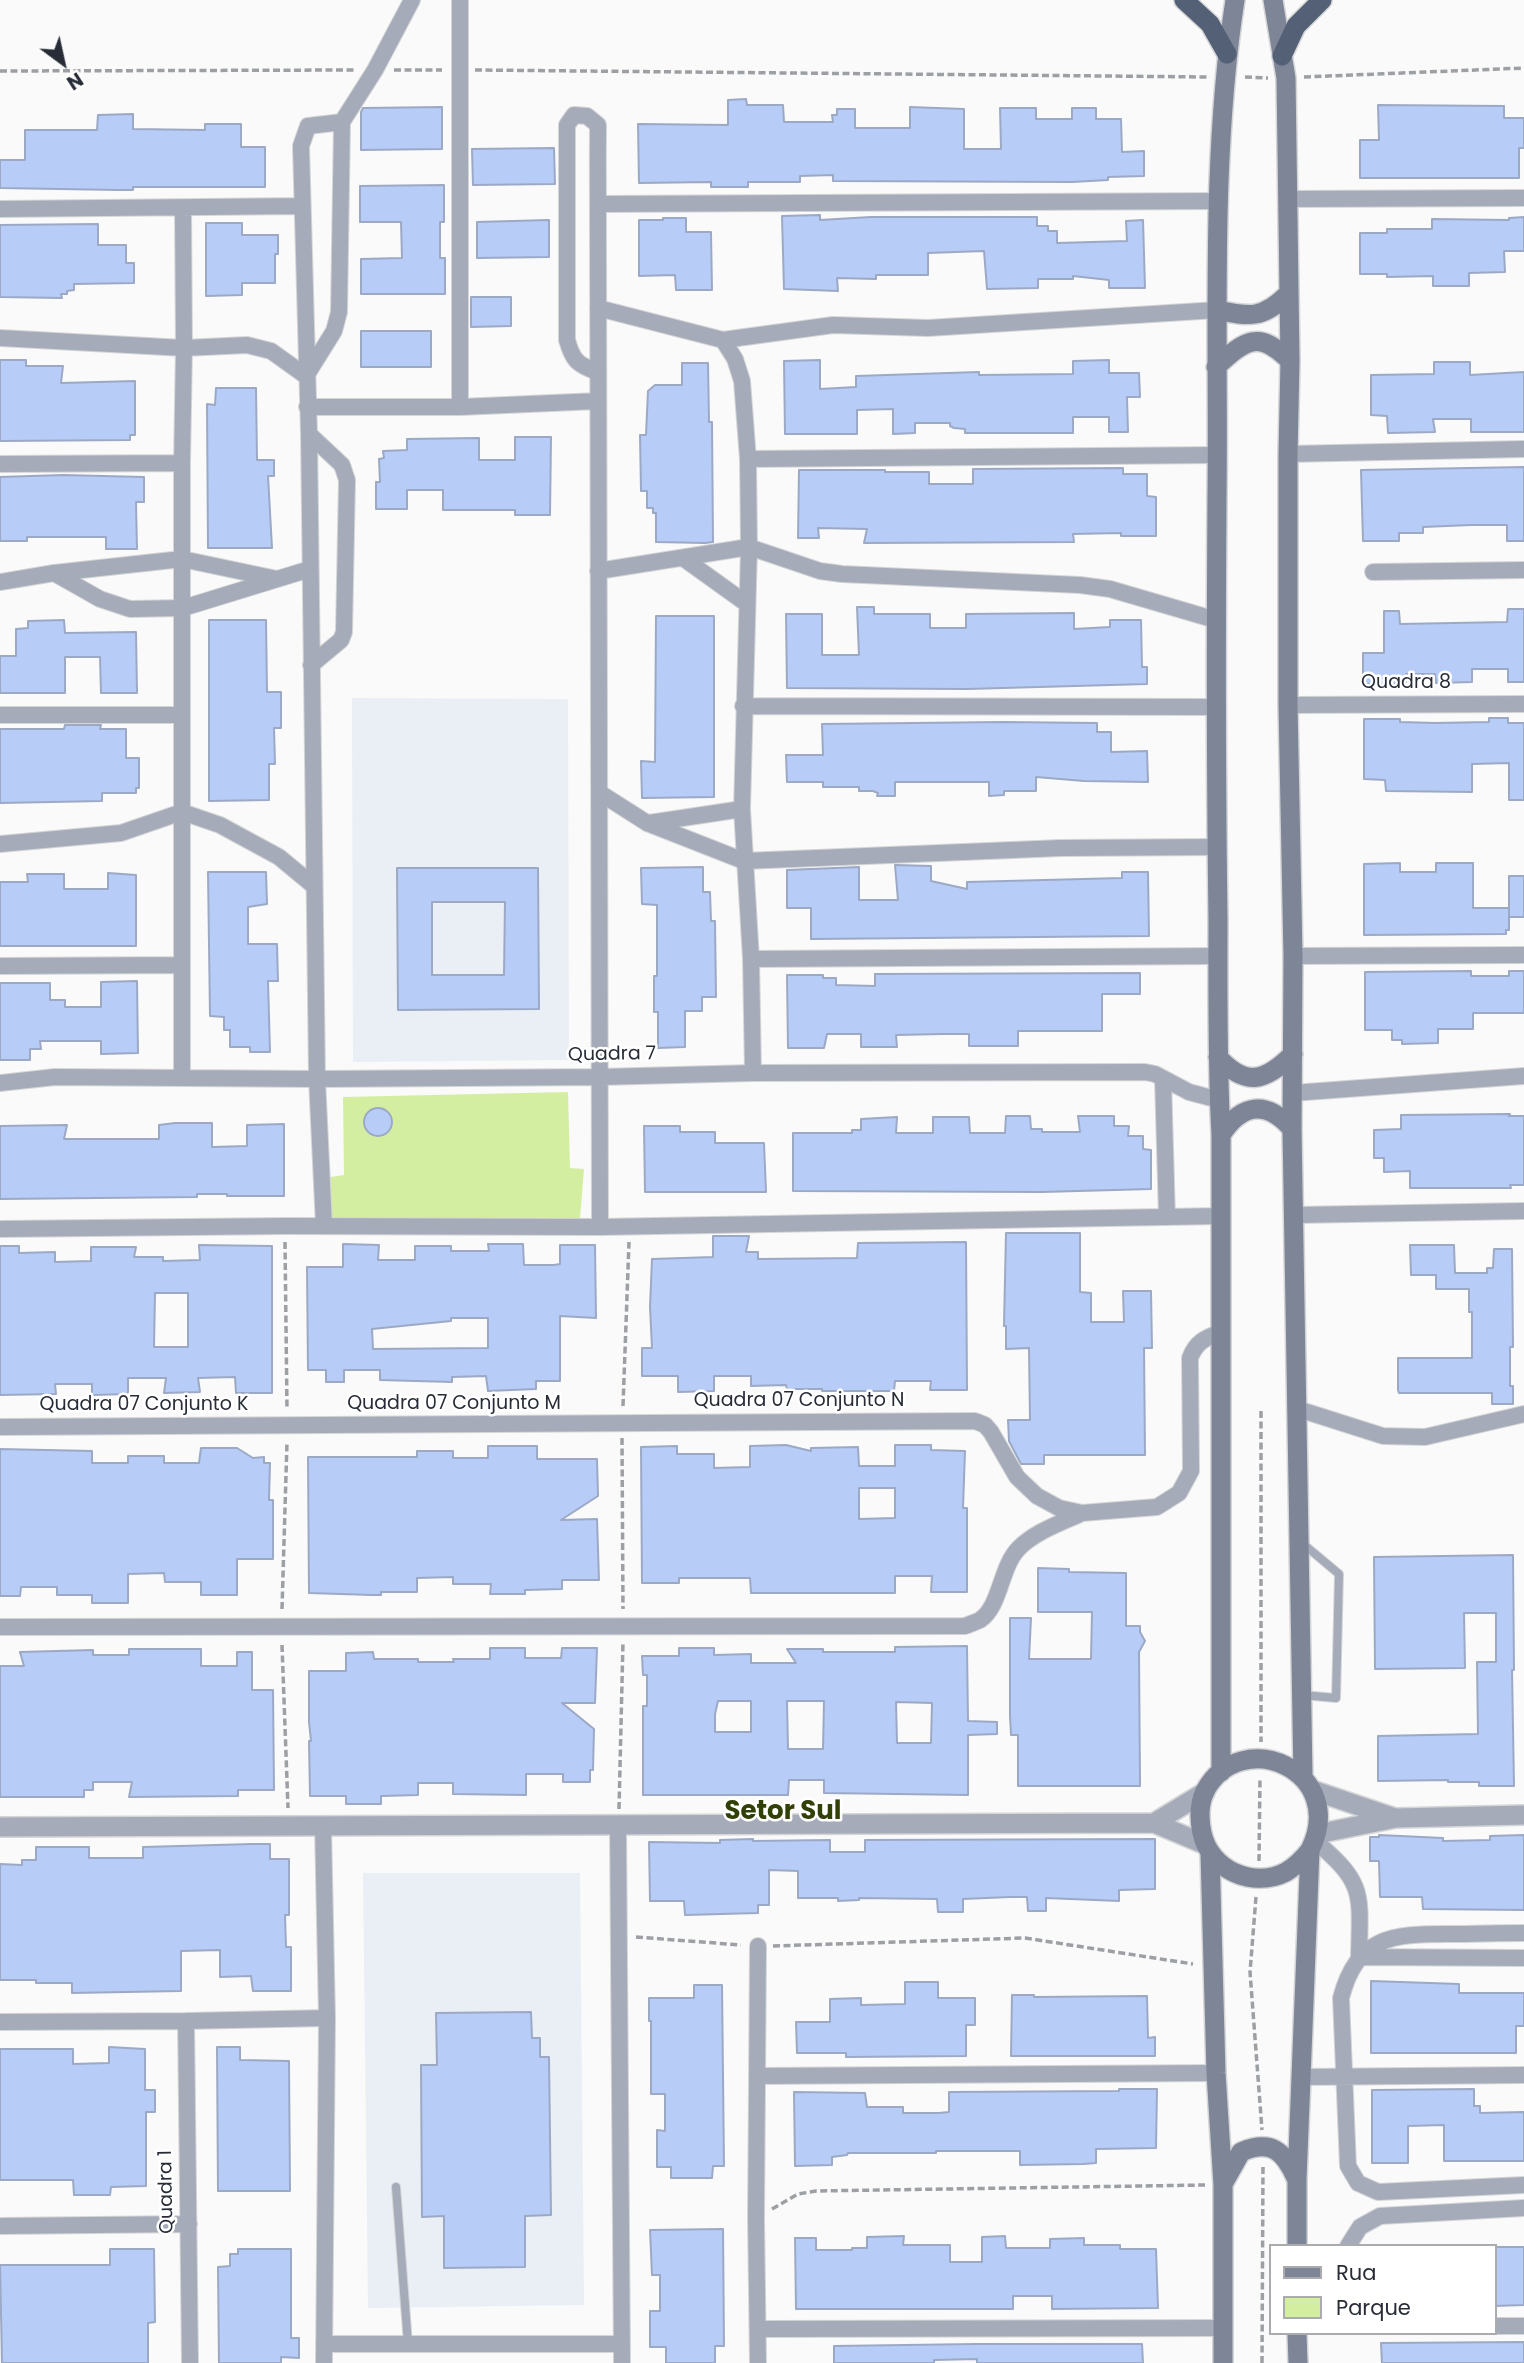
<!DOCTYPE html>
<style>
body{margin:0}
#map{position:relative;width:1524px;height:2363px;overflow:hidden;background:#fafafa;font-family:Poppins,sans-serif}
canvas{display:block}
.legend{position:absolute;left:1269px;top:2244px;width:228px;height:91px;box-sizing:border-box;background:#fff;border:2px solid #a9abaf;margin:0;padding:9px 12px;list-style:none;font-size:21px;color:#272c37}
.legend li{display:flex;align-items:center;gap:14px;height:35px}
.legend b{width:35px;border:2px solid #a9abaf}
.north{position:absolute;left:28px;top:28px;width:70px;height:70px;-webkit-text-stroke:5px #fff;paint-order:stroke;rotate:147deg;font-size:19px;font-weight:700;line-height:28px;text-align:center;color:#272c37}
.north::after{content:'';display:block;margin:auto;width:24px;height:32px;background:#272c37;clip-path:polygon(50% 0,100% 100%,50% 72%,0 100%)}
</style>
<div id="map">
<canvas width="1524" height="2363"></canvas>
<ul class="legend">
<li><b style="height:9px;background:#7d8597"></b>Rua</li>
<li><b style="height:19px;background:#d4eea1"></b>Parque</li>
</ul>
<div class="north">N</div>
</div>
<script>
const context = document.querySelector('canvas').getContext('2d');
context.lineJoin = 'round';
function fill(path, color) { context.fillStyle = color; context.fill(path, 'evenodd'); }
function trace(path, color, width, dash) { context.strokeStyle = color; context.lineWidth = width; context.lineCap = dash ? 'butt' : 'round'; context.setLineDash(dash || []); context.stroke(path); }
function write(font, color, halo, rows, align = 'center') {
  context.font = font + ' Poppins,sans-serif'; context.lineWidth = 5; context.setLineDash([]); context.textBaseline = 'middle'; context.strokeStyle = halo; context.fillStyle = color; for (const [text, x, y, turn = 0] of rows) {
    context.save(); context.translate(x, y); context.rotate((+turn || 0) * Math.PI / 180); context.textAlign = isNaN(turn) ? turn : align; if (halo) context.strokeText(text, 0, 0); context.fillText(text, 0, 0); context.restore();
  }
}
fill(new Path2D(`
 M352,698L568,699L569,1060L353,1062Z
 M363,1873H580L584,2305L368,2308Z`), '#eaeef5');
fill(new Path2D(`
 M568,1092L570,1168L584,1169L580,1219L329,1221L324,1178L344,1175L343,1097Z`), '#d4eea1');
const building = new Path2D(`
 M746,99L747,105H783L784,122H833L832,115H837V109H855V128H910V107L964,109V149H1001L1000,108H1036V119H1072V108H1096V119H1121L1122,152L1144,151V176L1108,177V180L1072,182L833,181V175L800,176V182H748V187H711V182L639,183L638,124L728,125V100Z
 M1378,105L1504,106V118H1524V148H1519V178H1360V140H1379Z
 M442,107V149L361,150V112L363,108Z
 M133,114V129L205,130V124H241V147H265V187H133V190H118L0,188V160H25V130H97L98,115Z
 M554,148L555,184L473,185L472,149Z
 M444,185V222H440V258H445V294H361V259L402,258L401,222H360V186Z
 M820,215V220L871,217H1037V226H1048V231H1057V243L1127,241L1126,221L1143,220L1145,288H1109V280L1073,276V279H1038V288L987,289L984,251L928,253V275H876V279L837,278L838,291L784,289L782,216Z
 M1524,217V251H1504L1505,272L1469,273V286H1433V276L1387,277V274H1360V233H1387V229H1432V219L1509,220V218Z
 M663,218H686V232H711L712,290H676L675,275L639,276V220H663Z
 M549,220V257L477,258V222Z
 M206,223H242V235H278V254H275V283H242V295L206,296Z
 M98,224V245H126V263H134V283L74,284V290L67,291V294H61L62,298L0,297V225Z
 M471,297H511V326L471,327Z
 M361,331H431V367H361Z
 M0,360H26V366H63L61,383L135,381V435H130V440L0,441Z
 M820,360V389L856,387V376L979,372V375L1073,374V361L1109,360V373H1139L1140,397H1127L1128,432H1109V417H1073V433H965V429L954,428L950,426V423H915V433L893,434V409L857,410V434H785L784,361Z
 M1434,362H1470V375L1524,372V432H1471V419H1433L1435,432L1388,433L1387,416L1371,415V375L1434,374Z
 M682,363H708L709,422H712L713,542L705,543L656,542V513H653V508H647V491H641L640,435H646L648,391L655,385H682Z
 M216,388H256L257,460H274V476H268L272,548H208L207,404L215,405Z
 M515,437H551L550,515H515V510H443V490H407V509H376V482H380L379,459L384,458L383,451L407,450V439L479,438V460H515Z
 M1524,467V541H1507V525H1471L1423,527V533H1399V541H1363L1361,470Z
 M1123,468V474H1147V496L1156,497V536H1121V533L1073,534L1074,542L864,543L867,529L818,528L819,538H798L799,470H885V472H929V484H973V469Z
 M63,475L144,477V502H136L137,549H106V537H27V541H0V477Z
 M857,607H874V614H930V628H966V614L1074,613V629L1110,627V620H1141L1142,667H1147V684L967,689L787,688L786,614H822V655H859Z
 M1508,609H1524V682H1508V669H1472V682L1436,683L1435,674H1406V682L1400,684H1363V653H1384V611H1399L1400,624L1507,622Z
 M656,616H714V797L642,798L641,761L655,762Z
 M64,620L65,633L136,632L137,693H101L100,657H65V693H0V656H16V629L28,628V621Z
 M209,620H266L267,692H281V728H274L275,764H269V800L209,801Z
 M1489,718H1508V723H1524V800H1509V763L1472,764V792L1386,791L1385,780L1364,779V719H1400V722L1435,723L1489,722Z
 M1003,722L1097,723V732H1111V752L1147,751L1148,782L1084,781L1036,777V791H1004V795L989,796V782H895V796H877L878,793L873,791H859V787H823V782H787L786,755H823L822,724Z
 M65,725H101L100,729H126V758H139V788H136V793H102V801L0,803V729H64Z
 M1400,863V872H1436V863H1473V908H1509V930H1506V934L1364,935V864Z
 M895,865L931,866V881L967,889V882L1122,878V872H1148L1149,936L811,939V908H787V870L859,867V900H898Z
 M703,867V892H710L711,921H715L716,997H702V1011H685V1047L658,1048V1012H654V976H657V905L642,904L641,868Z
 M397,868H538L539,1009L398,1010ZM432,902H505L504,975H432Z
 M208,872H266L267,904L248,907V944H277L278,981H268L270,1052H250V1047H230V1030H224V1017L210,1016Z
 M108,873L136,875V946H0V882H28L27,874H64V889H108Z
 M1509,876H1524V917H1509Z
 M1471,971V976H1509V971H1524V1013H1473V1029H1438V1043L1402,1044V1040H1392V1030H1365V972Z
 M1140,973V994H1102V1031H1018V1046H969V1034H943L896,1035L897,1047H861V1034H827L824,1048H788L787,975H823V978H836V985L875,986V974Z
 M137,981L138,1053L101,1054V1041H40L41,1049H30V1060H0V983H50V1000H65V1007H101V982Z
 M364 1122a14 14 0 1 1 28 0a14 14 0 1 1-28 0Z
 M1510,1114L1509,1116H1524V1185H1510L1511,1188H1410V1171L1384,1172V1158H1374V1130L1401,1129V1115Z
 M1006,1116H1030L1031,1129H1042V1132H1080L1078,1116H1114V1126H1129L1128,1136H1143V1149L1151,1150V1189L1042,1192L793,1191V1133H852V1130H861V1119L897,1117L896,1133H933V1117H969L970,1133H1005Z
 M175,1123H212V1147L247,1146V1125L284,1124V1196H227V1194H197V1197L0,1199V1126L67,1125L64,1139H159V1125Z
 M644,1126H680V1132H715V1143H764L766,1192H645Z
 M1006,1233H1080V1292L1091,1293V1322H1124L1123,1291H1151L1152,1348H1144L1145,1455H1044V1464H1021L1009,1441L1008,1420H1030L1029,1348L1006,1349V1326H1004Z
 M713,1236H749L746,1252H758V1259L857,1258L858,1243L966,1242L967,1390H930L931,1381H895L894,1391H822V1389H787L786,1385L751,1386V1376H714V1391L678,1392V1376H642V1348H652L650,1307L652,1259L713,1257Z
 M343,1244L379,1245L378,1260H415V1246H451V1251H489L488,1244H523L524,1265H554L560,1264V1245H595L596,1318L560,1316V1381H536V1389L488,1391L486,1376L452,1377V1382L380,1380V1370H344V1382H326V1370H308L307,1267H343ZM451,1318H488V1348L373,1349L372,1329L451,1321Z
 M199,1245L272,1246V1393H236L235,1377L198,1378L200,1392L164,1393L166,1378H128V1394L92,1395V1384H55L56,1394L0,1395V1246H19V1253L55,1252V1262L91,1261V1247H136L134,1257H163V1261L200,1260ZM155,1293H188V1347H154Z
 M1410,1245H1454L1455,1273H1487V1268H1493L1494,1249H1512L1513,1347H1510V1386H1513V1404H1492V1393H1399L1398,1390V1358H1472V1312H1469V1289H1436V1275H1411Z
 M786,1445L811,1451V1448L858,1447L859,1466H895V1445H931V1450L965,1451L963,1508H967V1592H931L932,1576H895V1593H751L750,1578H679V1583H642L641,1447L677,1446V1454H714V1468L750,1467V1446ZM859,1488H895V1518L859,1519Z
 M488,1446H537V1459H597L598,1496L561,1520L597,1519L599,1580H562V1589L525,1590V1594H490L491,1584H453V1577L417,1578V1592H381V1595H372L309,1593L308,1457H417V1451H453V1458H488Z
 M201,1448H237L253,1458L264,1457V1463H270L269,1500H273V1559H237V1595H201V1582H165L164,1573L128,1574V1603H92V1595H57V1587H21L20,1596H0V1449L92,1451V1463H128V1456H164V1463H199Z
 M1513,1555L1514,1670H1512L1514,1786H1479V1782H1448V1780L1378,1781V1736L1478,1734L1477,1662H1496V1613H1464L1465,1668L1375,1669L1374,1557Z
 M1038,1568L1069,1569V1572L1126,1573V1626H1140V1632L1145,1641L1139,1652L1140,1786H1018V1735H1011L1010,1716V1618H1031L1029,1659H1091L1092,1612H1038Z
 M967,1646L968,1721L997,1722V1734L968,1735V1795L824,1793V1780H789L788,1795H643V1706H647V1675H643L642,1656H679V1648H714V1655L751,1654V1663H796L787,1649H823V1652H895V1647ZM718,1701H751V1732H715V1714ZM787,1701H824L823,1749H788ZM896,1702L932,1703L931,1743H897Z
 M490,1648H525V1658H561L562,1648H597L595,1703H562L594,1729L593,1770H590V1782H563V1774H526V1795L453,1794V1783H418V1795L381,1796V1804H346V1796H310L309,1741H311L309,1722V1671H346V1653L373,1652L374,1659H418V1662H454L453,1659H490Z
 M129,1649H201V1666H237V1652H252V1690H273L274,1790H238V1796L129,1797L132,1782H93V1790H84V1797H0V1666H24L20,1652L93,1650V1655H129Z
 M1379,1835L1443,1838V1841L1490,1840V1836L1524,1835V1910L1423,1909L1422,1897H1380L1379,1861H1370V1837H1379Z
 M753,1839V1841L830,1840V1852H865V1840L1155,1839V1889L1119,1890V1901L1046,1898V1911H1028L1027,1897H1010L963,1899V1912H938L937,1899L859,1898V1900L838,1901V1898H798V1871L769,1870V1905H758V1913L685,1915L684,1901H650L649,1842L720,1843V1840Z
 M252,1844H270V1859H289V1915H285L286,1947H291V1991H253L251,1976L220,1977V1950L181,1951V1991L72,1993V1983H36V1980H0V1864L22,1865V1860H36V1847H89V1858H143V1847Z
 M1371,1981L1459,1984V1993H1524V2026H1516V2053H1371Z
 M905,1982H938V1998H975V2025H966V2056L846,2057V2053H797L796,2022H830V1999L861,1998V2005L905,2004Z
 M694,1985H722L724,2166H713L712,2178H671V2167H657V2130L665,2131V2094H651V2021H649V1998H694Z
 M1012,1995H1034V1997L1147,1996L1148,2038L1155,2037V2056H1011Z
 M531,2012L532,2038H540V2057H549L551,2215L525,2216V2267L444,2268V2216L422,2217L421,2065H437L436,2013Z
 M109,2047L145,2049V2090H155V2112H146V2186L111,2187L110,2195H74L73,2180H0V2049H73V2064L109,2063Z
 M217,2047H240V2060L289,2061L290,2191H218Z
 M1119,2089H1157L1156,2148L1096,2149V2163L1084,2164L1020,2165V2151H936V2153H848L847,2155L832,2157V2165L795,2166L794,2092L865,2093L867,2107H903V2113H939L949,2112V2092L1119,2091Z
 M1474,2089V2106H1480V2113L1524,2112V2161H1444V2125L1408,2126V2163H1372V2090Z
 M723,2229L724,2346H715V2363H666V2347H650V2311H660V2275H652L650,2230Z
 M904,2236L903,2245H950V2262H982V2237L1005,2236L1006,2248H1050V2239L1084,2238V2245H1120V2249H1156L1158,2308L1052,2309V2296H1013V2309H796L795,2238H816V2250H852V2248H867V2237Z
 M1494,2247H1524V2305L1494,2306Z
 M110,2249H154L155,2322L148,2323V2363H2L0,2265H110Z
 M238,2249H291V2338H299V2358L281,2357V2363H219L218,2267L230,2266V2254H238Z
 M1524,2342V2363H1382L1381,2343Z
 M977,2344H1142L1143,2363H977V2359L934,2360V2363H834V2346Z`);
fill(building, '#b8ccf8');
trace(building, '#9ca9c5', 2);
const service = new Path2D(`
 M1302,1695L1336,1698L1339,1574L1302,1543
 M396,2187L408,2344`);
const minor = new Path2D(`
 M460,0V407L598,401
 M1287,199L1524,198
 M598,204L1220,201
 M0,209L302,206
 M598,308L723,340L833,325L928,328L1217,310
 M0,338L184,348L247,345L271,351L306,376L334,331L339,312L342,122L375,70L412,0
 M723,340L735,359L742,381L748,459L749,547L742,809L751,959L753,1073
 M597,372C577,364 573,361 567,340V125L574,115L587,116L598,125C596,492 601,859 600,1227
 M307,407H460
 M309,434L342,465L347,480L344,632L341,640L311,665
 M1288,454L1524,449
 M748,459L1218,455
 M0,464L182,463
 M683,558L747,604
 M598,571L749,547L820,571L842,574L1080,585L1110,589L1216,620
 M1373,572L1524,570
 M54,573L100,599L130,609L183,608L310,569
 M0,582L54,573L182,559L277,579
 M1288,705L1524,704
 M743,706L1216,707
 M0,715H182
 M600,793L647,823L744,861L1061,848L1217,847
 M649,823L742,809
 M0,844L121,833L182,812L220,825L279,857L314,886
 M1293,956L1524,955
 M751,959L1218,956
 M0,966L182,965
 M182,1078V463L184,348L183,208
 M1163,1079L1167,1217
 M0,1083L55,1077L317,1079L600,1077L753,1073L1145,1072L1155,1074L1189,1092L1219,1100
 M1293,1093L1524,1076
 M1295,1215L1524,1211
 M324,1226L317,1079L309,434L301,146L308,126L342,122
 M0,1229L285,1226L600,1227L1221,1216
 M1298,1409L1383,1436L1425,1437L1524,1414
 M0,1427L975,1421L985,1425L991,1432L1017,1477L1037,1496L1059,1508L1082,1513L1157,1507L1179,1493L1191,1471L1190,1358C1196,1342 1205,1338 1221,1332
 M0,1627L965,1626C970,1624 976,1622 980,1620C1001,1606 1000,1567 1019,1548C1036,1531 1061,1523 1082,1513
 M618,1825L622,2363
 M323,1826L327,2018L324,2363
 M1315,1841C1366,1884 1360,1893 1359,1957L1524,1958
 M1524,1933C1499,1933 1474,1934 1448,1934C1393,1934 1357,1936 1341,1998L1348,2166L1358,2183L1378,2192L1524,2185
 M758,1946L756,2219L758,2363
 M186,2021L190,2363
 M0,2022L186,2021L327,2018
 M757,2076L1216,2073
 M1301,2077L1524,2075
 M0,2226L189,2224
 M1348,2246L1360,2227L1380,2216L1524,2208
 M1494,2326H1524
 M759,2329L1223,2328
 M324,2344H622`);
const tertiary = new Path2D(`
 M1312,1790L1395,1818
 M1154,1823L1205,1792
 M0,1827L1154,1823L1204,1844
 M1317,1834L1396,1818L1524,1815`);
const secondary = new Path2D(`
 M1273,0L1286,78L1290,361L1288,454V705L1293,956L1292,1129L1303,1777
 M1217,310C1250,317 1263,319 1288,294
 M1216,367C1246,339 1259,330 1290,361
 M1218,1057C1246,1088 1266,1081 1293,1054
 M1221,1135C1242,1103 1267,1100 1292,1129
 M1221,1772V1135C1217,1063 1218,990 1218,918C1216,777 1216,637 1217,496C1219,333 1210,161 1235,0
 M1210,1853L1216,2073L1223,2185V2363
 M1223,2184L1241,2152C1271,2139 1284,2151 1296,2178
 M1297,2246V2179L1310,1850C1349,1771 1241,1724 1205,1791C1199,1804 1199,1819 1202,1833C1210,1870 1253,1889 1286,1872C1296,1866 1303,1859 1310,1850
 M1297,2333L1298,2363`);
const trunk = new Path2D(`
 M1184,0L1210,24L1227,54
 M1282,56L1296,26L1322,0`);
trace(service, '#d4d5d7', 10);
trace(minor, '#d4d5d7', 18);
trace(tertiary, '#d4d5d7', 22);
trace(secondary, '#d4d5d7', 22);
trace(trunk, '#d4d5d7', 22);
trace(new Path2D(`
 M394,70H442
 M475,70L1209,77
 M0,71L355,70
 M1245,77L1268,78
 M1304,77L1524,68
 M285,1242L287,1409
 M623,1406L629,1242
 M1261,1411V1742
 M622,1438L623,1609
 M282,1609L287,1442
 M282,1645L288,1808
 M619,1809L623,1641
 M1259,1861L1260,1778
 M1256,1897L1250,1972L1262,2130
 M636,1937L741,1945
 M773,1946L1025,1938L1193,1964
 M772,2209L798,2194L816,2191L1205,2185
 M1262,2363L1263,2166`), '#9c9fa3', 3.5, [7, 3.5]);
trace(service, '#a5abb8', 8);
trace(minor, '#a5abb8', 16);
trace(tertiary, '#a5abb8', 19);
trace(secondary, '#7d8597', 19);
trace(trunk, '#546076', 19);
write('19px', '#272c37', '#fff', [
 ["Quadra 8",1406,683],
 ["Quadra 7",612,1055,-1],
 ["Quadra 07 Conjunto N",799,1401],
 ["Quadra 07 Conjunto M",454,1404],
 ["Quadra 07 Conjunto K",144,1405],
 ["Quadra 1",167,2192,-91]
]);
write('bold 26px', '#314007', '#fff', [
 ["Setor Sul",783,1812]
]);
</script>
